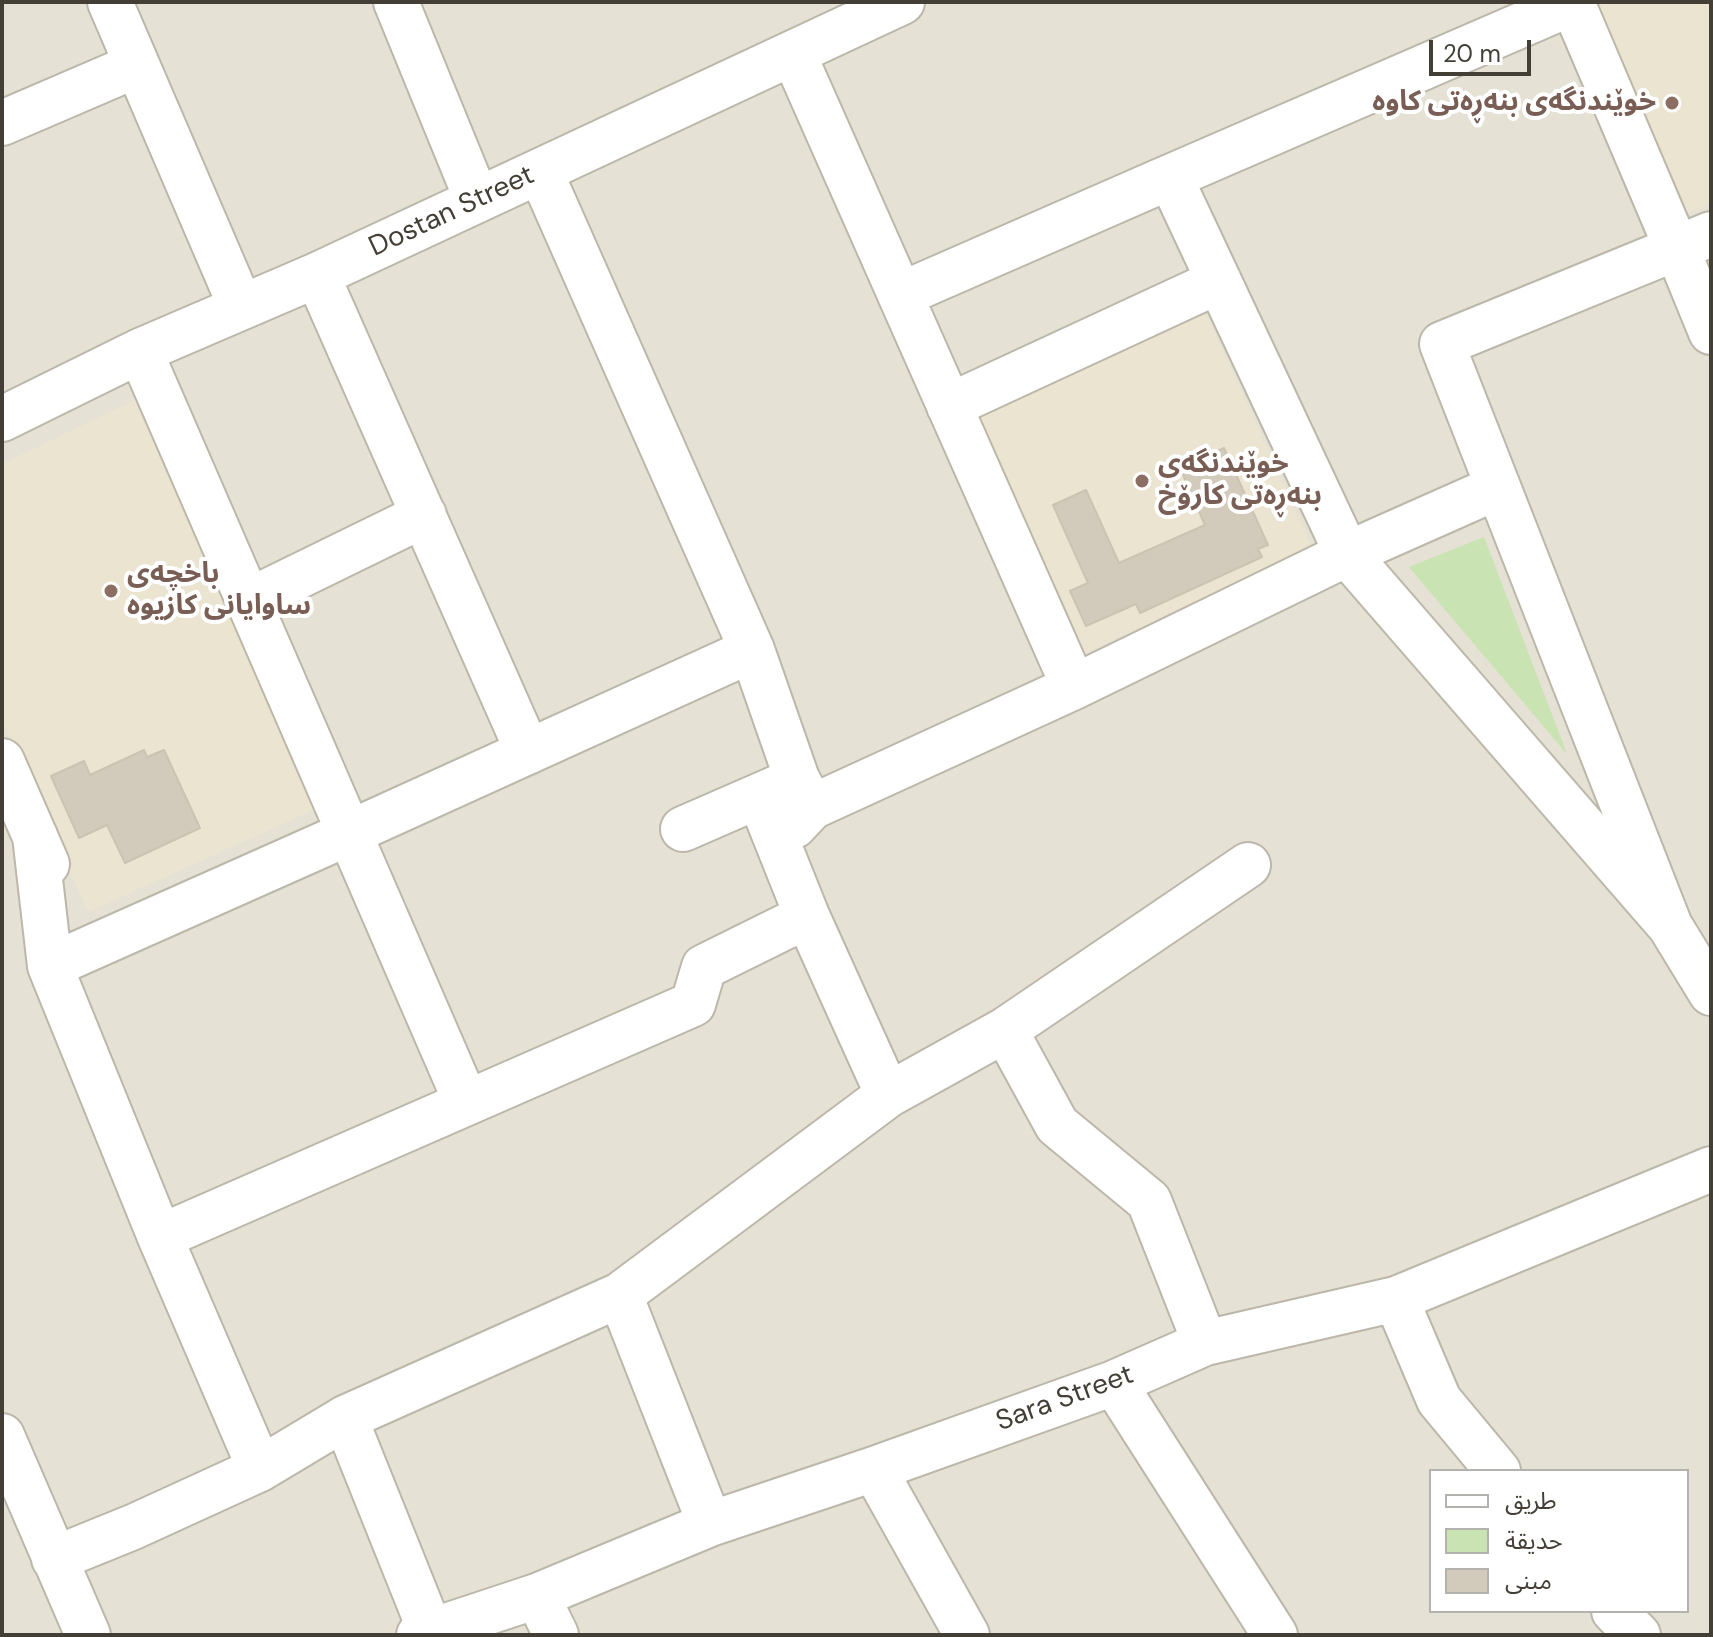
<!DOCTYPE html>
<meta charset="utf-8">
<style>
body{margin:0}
#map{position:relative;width:1713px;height:1637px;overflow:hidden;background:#f1efe6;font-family:"DM Sans","Noto Sans Arabic",sans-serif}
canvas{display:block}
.frame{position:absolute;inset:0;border:4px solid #443f36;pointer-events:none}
.legend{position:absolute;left:1429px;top:1469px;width:260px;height:144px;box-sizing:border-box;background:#fff;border:2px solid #b4b2af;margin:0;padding:10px 14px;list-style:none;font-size:24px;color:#443f36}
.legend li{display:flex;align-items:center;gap:16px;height:40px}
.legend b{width:40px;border:2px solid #b4b2af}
.scale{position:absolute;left:1429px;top:40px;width:102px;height:36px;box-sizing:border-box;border:4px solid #443f36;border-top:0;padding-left:10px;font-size:24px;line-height:28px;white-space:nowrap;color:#443f36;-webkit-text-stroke:6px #fff;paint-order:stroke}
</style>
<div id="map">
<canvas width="1713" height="1637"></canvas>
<div class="frame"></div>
<ul class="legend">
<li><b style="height:10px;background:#fff"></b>طريق</li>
<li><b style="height:22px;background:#c9e3b2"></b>حديقة</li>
<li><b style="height:22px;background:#d2cbbc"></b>مبنى</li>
</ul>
<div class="scale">20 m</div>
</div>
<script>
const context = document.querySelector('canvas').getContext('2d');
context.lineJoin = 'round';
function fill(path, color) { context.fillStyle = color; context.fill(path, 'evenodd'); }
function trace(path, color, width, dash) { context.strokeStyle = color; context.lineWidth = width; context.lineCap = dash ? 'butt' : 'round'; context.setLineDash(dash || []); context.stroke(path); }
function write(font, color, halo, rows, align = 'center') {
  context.font = font + ' "DM Sans","Noto Sans Arabic",sans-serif'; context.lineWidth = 8; context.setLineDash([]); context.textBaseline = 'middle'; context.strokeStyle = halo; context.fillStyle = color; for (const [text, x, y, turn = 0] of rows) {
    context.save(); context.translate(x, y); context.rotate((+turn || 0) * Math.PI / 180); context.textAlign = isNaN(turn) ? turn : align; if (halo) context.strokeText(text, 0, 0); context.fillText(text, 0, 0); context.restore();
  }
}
fill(new Path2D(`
 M2,2H1711V1635H2ZM1431,1471H1687V1611H1431Z`), '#e5e1d4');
fill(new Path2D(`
 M1590,2H1711V204L1680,217Z
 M1206,313L1312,547L1077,657L974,415Z
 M135,400L318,808L88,912L2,719V464Z`), '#eae4d1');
fill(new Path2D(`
 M1484,537L1567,754L1409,567Z`), '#c9e3b2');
const building = new Path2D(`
 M1224,448L1268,545L1258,549L1262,557L1140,613L1136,604L1086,626L1070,591L1088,583L1053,505L1086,490L1119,563L1205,525L1180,468Z
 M144,750L147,757L164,750L200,828L125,863L107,825L79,838L51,776L84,761L90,775Z`);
fill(building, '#d2cbbc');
trace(building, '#ccc3b0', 2);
const minor = new Path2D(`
 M110,2L241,307
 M396,2L477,200
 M1572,2L1677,249L1711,332
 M793,53L1074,687
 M2,123L137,65
 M540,171L752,650L797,779L812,807
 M317,275L528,752
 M900,295L1170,177
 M140,351L466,1102
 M949,406L1219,281
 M2,419L140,351L317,275L902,2
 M1498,487L1347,554L1670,926L1711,993
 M248,601L424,515
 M2,761L47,864
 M759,796L807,916L888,1095L1005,1030L1248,865
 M794,826L812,807L1074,687L1347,554L1170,177L1572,3
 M683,829L784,785
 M35,836L50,966L160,1237L260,1469
 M1670,926L1442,344L1711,234
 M50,966L349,833L752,650
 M1005,1030L1057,1125L1149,1201L1205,1343
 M160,1237L693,1004L704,967L807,916
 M1396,1299L1439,1400L1498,1471
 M1114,1383L1275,1635
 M345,1418L430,1630
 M2,1436L88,1635
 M874,1469L967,1635
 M710,1524L620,1295L888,1095
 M54,1559L133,1527L260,1469L345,1418L620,1295
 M537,1596L556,1635
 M1614,1611L1638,1635
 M419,1635L537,1596L710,1524L874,1469L1114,1383L1205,1343L1396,1299L1711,1169`);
trace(minor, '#bcb7a9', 48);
trace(minor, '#fff', 44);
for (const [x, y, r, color] of [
 [1672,103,8,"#8d6e63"],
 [1142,481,8,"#8d6e63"],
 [111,591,8,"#8d6e63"]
]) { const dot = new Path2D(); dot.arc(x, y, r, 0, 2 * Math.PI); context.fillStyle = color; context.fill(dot); trace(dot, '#fff', 3); }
write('bold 28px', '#785e54', '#fff', [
 ["خوێندنگەی بنەڕەتی کاوە",1656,103,"right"],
 ["خوێندنگەی",1158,465],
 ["بنەڕەتی کارۆخ",1158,497],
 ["باخچەی",127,575],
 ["ساوایانی کازیوە",127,607]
], 'left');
write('28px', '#443f36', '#fff', [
 ["Dostan Street",452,212,-25],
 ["Sara Street",1065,1399,-20]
]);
</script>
